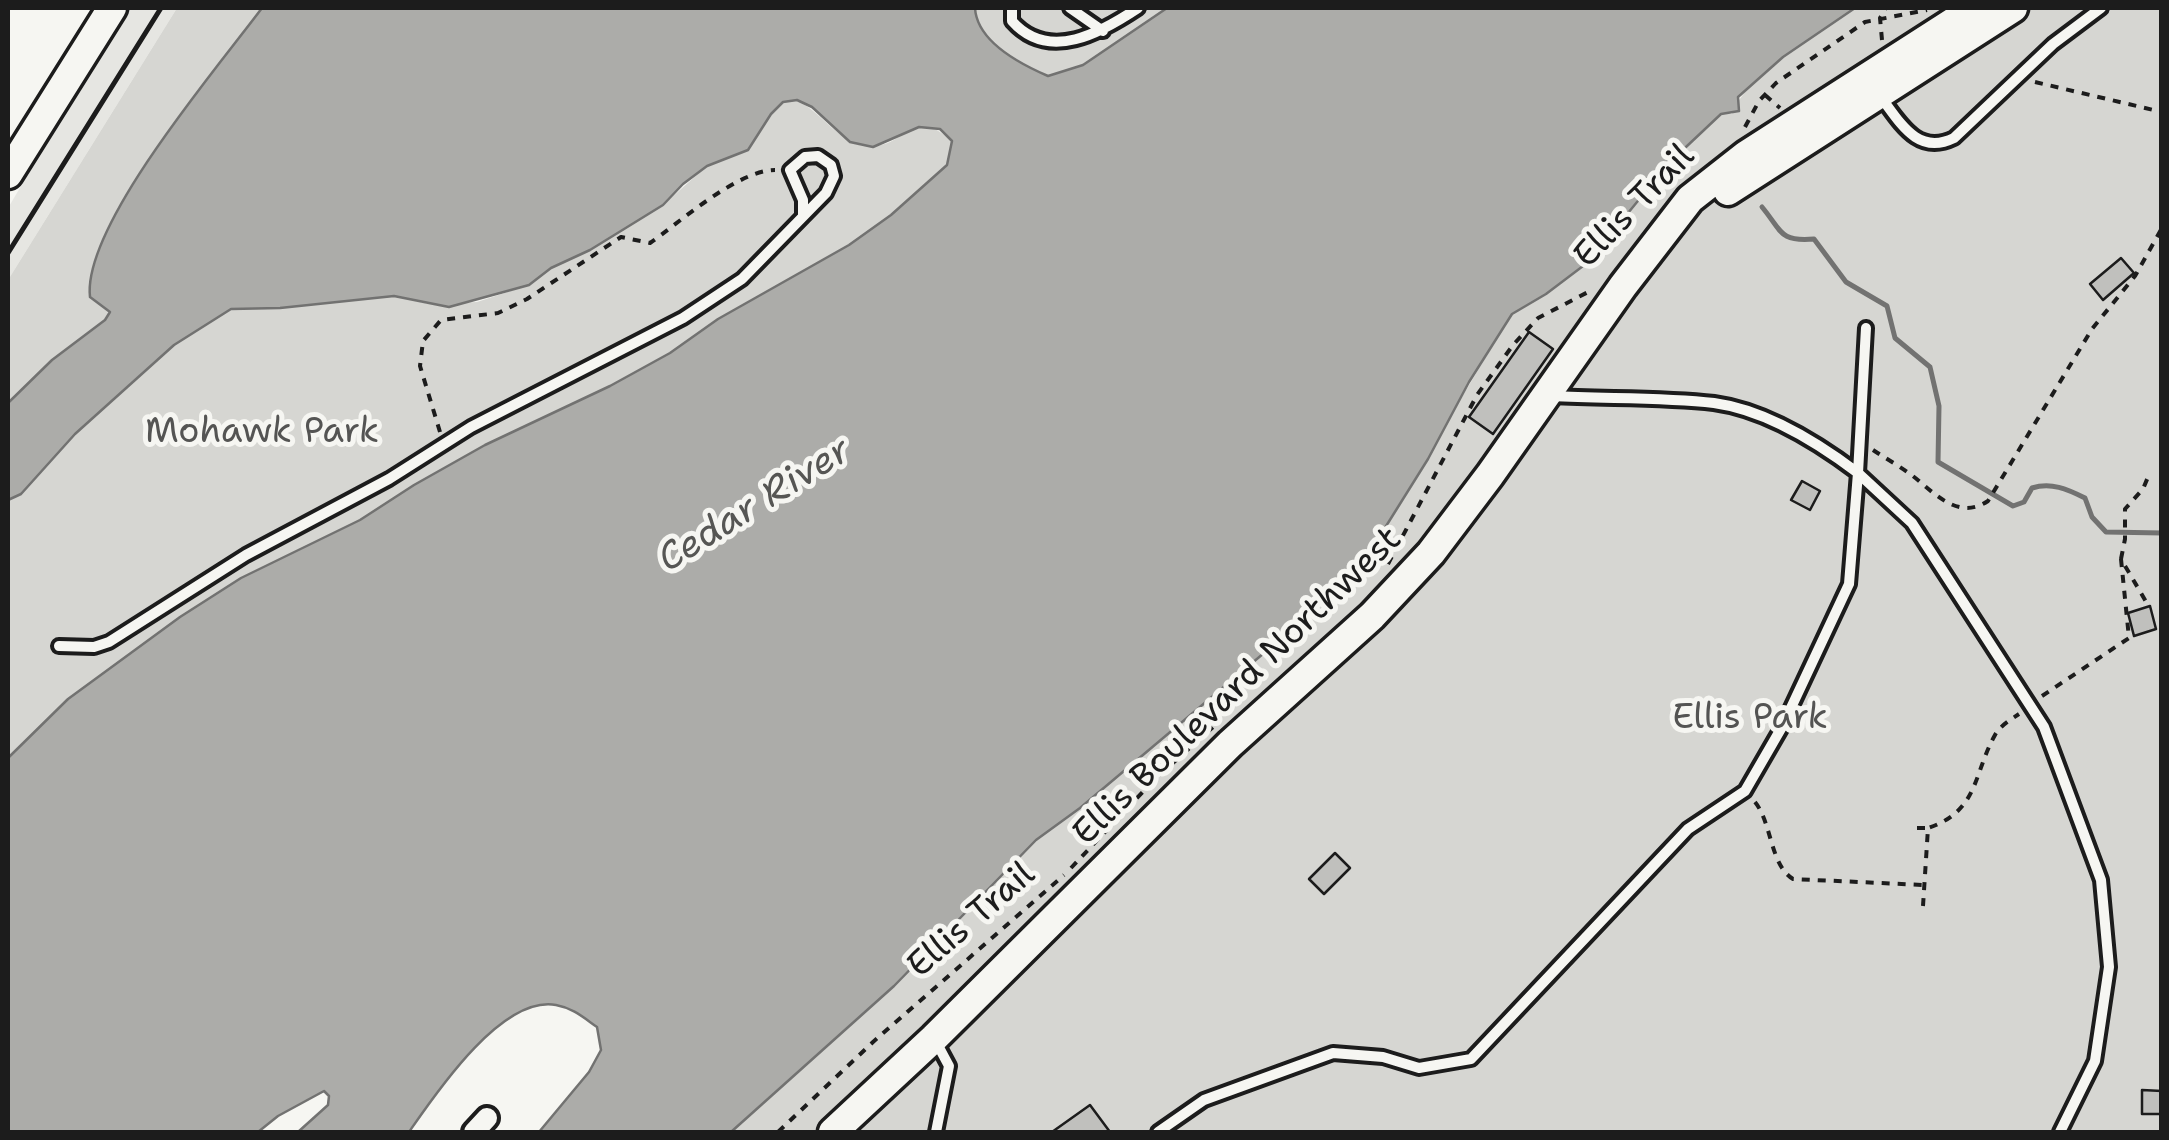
<!DOCTYPE html>
<style>
body{margin:0}
#map{position:relative;width:2169px;height:1140px;overflow:hidden;background:#f6f6f2;font-family:"Shantell Sans",sans-serif}
canvas{display:block}
.frame{position:absolute;inset:0;border:10px solid #1c1c1c;pointer-events:none}
</style>
<div id="map">
<canvas width="2169" height="1140"></canvas>
<div class="frame"></div>
</div>
<script>
const context = document.querySelector('canvas').getContext('2d');
context.lineJoin = 'round';
function fill(path, color) { context.fillStyle = color; context.fill(path, 'evenodd'); }
function trace(path, color, width, dash) { context.strokeStyle = color; context.lineWidth = width; context.lineCap = dash ? 'butt' : 'round'; context.setLineDash(dash || []); context.stroke(path); }
function write(font, color, halo, rows, align = 'center') {
  context.font = font + ' "Shantell Sans",sans-serif'; context.lineWidth = 10; context.setLineDash([]); context.textBaseline = 'middle'; context.strokeStyle = halo; context.fillStyle = color; for (const [text, x, y, turn = 0] of rows) {
    context.save(); context.translate(x, y); context.rotate((+turn || 0) * Math.PI / 180); context.textAlign = isNaN(turn) ? turn : align; if (halo) context.strokeText(text, 0, 0); context.fillText(text, 0, 0); context.restore();
  }
}
fill(new Path2D(`
 M127,8H177L8,280V208Z`), '#e6e6e2');
fill(new Path2D(`
 M177,8H262C218,67 83,226 90,297L110,312L105,320L52,360L8,403V280Z
 M975,8H1167L1083,65L1048,76C1020,64 977,42 975,8Z
 M1855,8H2161V1132H731L894,986L1036,840L1080,808L1264,653L1363,563L1512,313L1546,294L1587,263L1669,163L1721,113L1732,114C1749,70 1818,36 1855,8Z
 M797,100C823,113 839,144 869,146C903,149 916,104 953,143L947,165L891,215L849,245L718,319L670,353L610,386L485,445L414,485L360,520L241,578L180,617L68,699L8,758V500L21,494L75,434L174,345L231,309L280,308L394,296L429,304L477,302L529,285L551,268L590,250L663,205L707,166L748,150L771,114L783,102Z`), '#d6d6d2');
const water = new Path2D(`
 M262,8H975C977,42 1020,64 1048,76L1083,65L1167,8H1855L1783,57L1738,97L1739,111L1721,114L1669,163L1587,263L1546,294L1512,314L1469,382L1428,459L1363,563L1264,653L1080,808L1036,840L894,986L731,1132H539L589,1072L601,1050L597,1027C584,1018 573,1008 556,1005C502,995 436,1093 409,1132H298L328,1105L329,1096L324,1091L278,1116L258,1132H8V758L68,699L180,617L241,578L360,520L414,485L485,445L610,386L670,353L718,319L849,245L891,215L947,165L952,141L940,129L919,127L873,147L850,142L812,107L797,100L783,102L771,114L748,150L707,166L683,184L663,205L590,250L551,268L529,285L449,307L394,296L280,308L231,309L174,345L75,434L21,494L8,500V403L52,360L105,320L110,312L90,297C82,226 218,67 262,8Z`);
fill(water, '#acaca9');
trace(water, '#727271', 2.5);
trace(new Path2D(`
 M1762,207C1782,231 1779,242 1814,239L1846,282L1887,306L1895,338L1930,367L1939,406L1938,462L2013,506L2024,502L2032,488C2051,482 2067,489 2085,498L2092,517L2106,532L2162,533`), '#727271', 5);
const building = new Path2D(`
 M2121,258L2134,273L2103,300L2090,284Z
 M1529,332L1553,349L1493,434L1469,417Z
 M1802,481L1820,491L1810,510L1791,500Z
 M2150,606L2156,629L2134,636L2128,613Z
 M1335,853L1350,868L1324,894L1309,879Z
 M2142,1090L2162,1091V1114H2142Z
 M1090,1105L1110,1132H1052Z`);
fill(building, '#c0c0bd');
trace(building, '#1c1c1c', 2.5);
const lane = new Path2D(`
 M1012,8V21C1049,63 1102,32 1138,8
 M1070,8L1103,31
 M1880,96C1900,122 1917,156 1954,138L2053,44L2101,8
 M1866,328L1858,473L1912,523L2044,727L2101,880L2109,967L2095,1061L2060,1132
 M59,646L94,647L109,642L246,555L389,479L471,427L683,318L742,279L826,193L834,176L831,165L818,156L805,157L790,170L803,200V216
 M934,1038L949,1066L936,1132
 M1158,1132L1204,1100L1333,1053L1383,1057L1419,1068L1471,1059L1688,829L1745,791L1782,727L1849,584L1858,473C1817,442 1766,410 1714,403C1661,397 1605,399 1552,396`);
const street = new Path2D(`
 M474,1132L487,1118`);
const secondary = new Path2D(`
 M8,174L112,8
 M1728,191L2013,8
 M833,1132L934,1038L1230,744L1372,616L1431,553L1490,475L1623,286L1690,199L1746,155L1975,8`);
trace(lane, '#1c1c1c', 18);
trace(street, '#1c1c1c', 28);
trace(secondary, '#1c1c1c', 35);
trace(new Path2D(`
 M1882,40L1880,18L1886,8
 M2035,82L2162,112
 M1765,95L1780,108
 M1745,127L1759,101L1776,83L1865,22L1927,10
 M440,432L420,366L423,341L441,320L498,313L527,299L621,237L650,243C680,222 738,170 775,170
 M1873,450C1888,460 1905,469 1919,481C1939,498 1961,519 1988,501L2092,329L2135,276L2162,228
 M2121,559L2125,539V509L2143,489L2148,477
 M1388,564L1477,395L1513,345L1538,318L1592,290
 M2042,696L2129,638L2121,559L2148,605
 M1755,802C1772,823 1770,865 1793,879L1924,885
 M1917,828H1928
 M1071,868L1154,780L1213,727
 M1923,906L1928,828C1979,811 1973,774 1995,735C2000,726 2010,720 2019,714
 M778,1132L873,1042L1064,875`), '#1c1c1c', 4, [8, 8]);
trace(lane, '#f6f6f2', 10);
trace(street, '#f6f6f2', 20);
trace(secondary, '#f6f6f2', 28);
trace(new Path2D(`
 M8,253L161,8`), '#1c1c1c', 5);
write('35px', '#1c1c1c', '#f6f6f2', [
 ["Ellis Trail",1635,207,-46],
 ["Ellis Boulevard Northwest",1238,687,-44],
 ["Ellis Trail",972,921,-41]
]);
write('35px', '#545453', '#f6f6f2', [
 ["Mohawk Park",262,433],
 ["Ellis Park",1750,719]
]);
write('italic 38px', '#565654', '#f6f6f2', [
 ["Cedar River",755,506,-32]
]);
</script>
